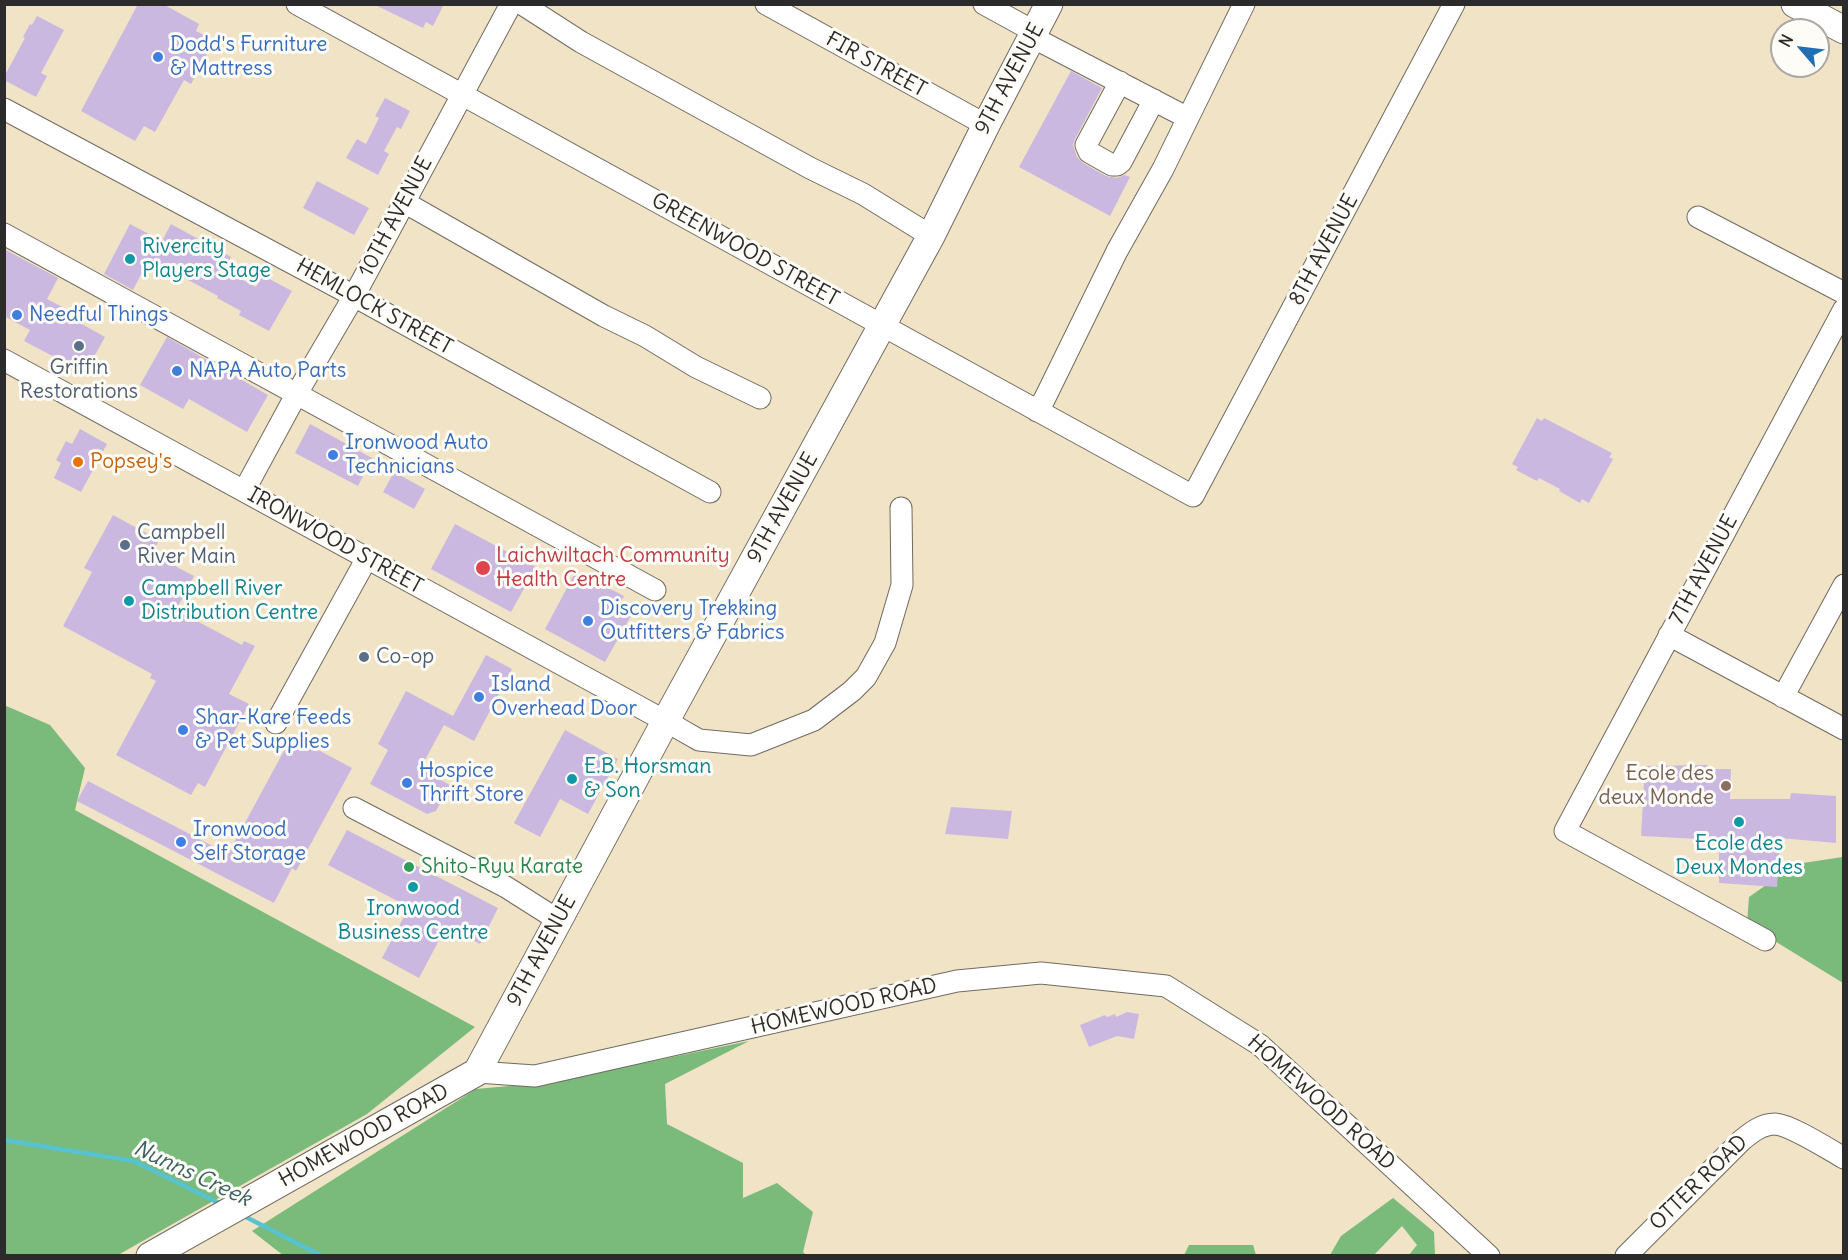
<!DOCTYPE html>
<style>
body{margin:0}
#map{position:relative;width:1848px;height:1260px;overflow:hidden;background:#f1e3c6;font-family:Delius,sans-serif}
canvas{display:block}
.frame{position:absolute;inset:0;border:6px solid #2b2b2b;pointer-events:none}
.north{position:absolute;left:1770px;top:18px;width:60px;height:60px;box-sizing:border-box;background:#fdfcf7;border:2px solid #a9a8a5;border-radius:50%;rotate:298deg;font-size:16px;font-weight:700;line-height:24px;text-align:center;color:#2b2b2b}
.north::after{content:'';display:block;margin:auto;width:21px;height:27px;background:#1f6fb2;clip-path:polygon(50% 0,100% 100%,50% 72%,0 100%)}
</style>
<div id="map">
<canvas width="1848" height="1260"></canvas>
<div class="frame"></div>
<div class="north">N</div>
</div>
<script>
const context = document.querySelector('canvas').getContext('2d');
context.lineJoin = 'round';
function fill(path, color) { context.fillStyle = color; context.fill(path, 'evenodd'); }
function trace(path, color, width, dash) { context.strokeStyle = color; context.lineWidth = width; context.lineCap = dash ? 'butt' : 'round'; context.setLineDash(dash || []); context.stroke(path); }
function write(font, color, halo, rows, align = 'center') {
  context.font = font + ' Delius,sans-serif'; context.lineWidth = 6; context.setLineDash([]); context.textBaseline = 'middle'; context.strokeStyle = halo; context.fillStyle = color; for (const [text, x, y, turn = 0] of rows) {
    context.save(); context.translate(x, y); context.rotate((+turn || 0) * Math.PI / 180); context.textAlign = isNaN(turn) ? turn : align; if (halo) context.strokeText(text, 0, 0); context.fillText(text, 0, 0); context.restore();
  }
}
fill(new Path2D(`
 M4,705L50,725L85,768L75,810L475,1027L367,1114L118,1255H5Z
 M1843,857V983L1747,924L1749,897L1796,864Z
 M749,1041L665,1084L667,1124L743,1163V1198L777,1183L813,1212L803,1252L807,1256H284L252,1231L476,1089L553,1082Z
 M1393,1198L1434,1232L1435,1255H1409L1417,1245L1402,1226L1374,1255H1330L1341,1236Z
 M1189,1245H1253L1256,1255H1184Z`), '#7aba7b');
trace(new Path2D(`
 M4,1140L134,1161L221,1204
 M242,1215L322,1256`), '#56c3cf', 4.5);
fill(new Path2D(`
 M138,4H163L199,24L196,31L214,40L191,84L184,80L155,132L144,126L135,141L81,111Z
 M373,4H444L433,26L426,22L423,28Z
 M37,16L64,30L41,73L47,76L36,97L4,80V77L25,38L23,37L30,24L32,25Z
 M1071,71L1102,88L1075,139L1073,145L1077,157L1083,163L1106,176L1117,178L1125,175L1130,177L1110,216L1019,167Z
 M385,98L410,111L401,129L397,127L384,151L389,154L378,175L346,158L357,139L366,144L379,118L375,116Z
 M317,181L369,208L354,235L303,208Z
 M130,224L162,241L171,224L231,257L224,270L256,287L262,275L292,291L269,331L239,315L241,311L217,298L218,296L149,259L133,290L104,274Z
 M4,249L58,278L47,299L76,314L73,319L105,337L85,373L24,341L30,330L4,316Z
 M167,337L268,395L247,432L189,399L183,409L140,385Z
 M1537,418L1542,421L1544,418L1612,453L1609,457L1613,459L1589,503L1582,499L1580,503L1559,491L1560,489L1539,478L1537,481L1516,470L1518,467L1512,464Z
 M310,424L372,458L358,486L295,453Z
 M80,429L107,444L81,492L54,478L61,463L56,460L66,441L72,444Z
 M394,472L425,489L414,509L383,492Z
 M113,515L159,540L152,554L194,576L176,610L242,645L244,641L255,646L229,694L249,704L205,787L198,783L191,795L116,755L156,681L150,678L152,674L63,626L92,572L84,568Z
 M455,524L536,567L511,612L431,569Z
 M576,571L624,596L618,606L632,614L605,662L545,629Z
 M486,655L512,669L474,741L444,725L420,769L450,785L436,811L427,814L370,784L388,750L378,744L406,691L453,716Z
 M565,730L618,759L588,814L560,799L540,837L514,823Z
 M292,736L352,768L296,871L292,868L274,903L77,801L88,781L228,854Z
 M1707,765L1710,769H1731L1730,799H1790L1791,793L1836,796V843L1780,838L1777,887L1719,883V840L1641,836L1645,766Z
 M951,807L1012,811L1008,839L945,834Z
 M347,830L498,908L480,944L446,927L419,978L382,958L409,907L328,865Z
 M1127,1012L1139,1014L1134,1039L1117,1036L1089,1047L1080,1025L1105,1015L1107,1017L1115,1014L1116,1017Z`), '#cbb8e1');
const minor = new Path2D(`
 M297,4L1193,496L1454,4
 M522,4L581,42L810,168L863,194L931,236
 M766,4L986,125
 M984,4L1035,32
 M1032,37L1188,118
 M1120,82L1086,145L1089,152L1112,165H1117L1121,162L1154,100
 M4,109L354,296L710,492
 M404,202L604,316L645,336L696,367L760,398
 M1698,217L1844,293
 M4,234L655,590
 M4,360L678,728L699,740L751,745L814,720L852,691L866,677L885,643L902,585L901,508
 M1037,411L1044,400L1117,251L1163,169L1244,4
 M244,491L296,395L354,296L511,4
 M1669,635L1844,729
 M1783,697L1844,585
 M276,723L367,558
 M354,808L506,887L558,920
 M1765,940L1565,831L1844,309
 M477,1072L535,1076L957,981L1041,973L1166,986L1260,1045L1489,1256
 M1626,1256L1742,1140C1752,1132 1762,1124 1775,1124C1791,1125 1828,1149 1844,1158`);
const major = new Path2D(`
 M1795,4L1844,30
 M150,1256L477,1072L665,722L931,236L986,125L1049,4`);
trace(minor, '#706b61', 23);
trace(major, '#706b61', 29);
trace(minor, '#fff', 21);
trace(major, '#fff', 27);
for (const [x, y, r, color] of [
 [158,57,6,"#3f7fe0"],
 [130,259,6,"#0f9aa8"],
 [17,315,6,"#3f7fe0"],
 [79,346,6,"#5c6f8a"],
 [177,371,6,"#3f7fe0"],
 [333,455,6,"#3f7fe0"],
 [78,462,6,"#e8710a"],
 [125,545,6,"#5c6f8a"],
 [483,568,8,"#e0444e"],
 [129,601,6,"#0f9aa8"],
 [588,621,6,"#3f7fe0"],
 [364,657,6,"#5c6f8a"],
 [479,697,6,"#3f7fe0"],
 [183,730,6,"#3f7fe0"],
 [572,779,6,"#0f9aa8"],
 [407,783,6,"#3f7fe0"],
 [1726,786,6,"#8d6e63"],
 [1739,822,6,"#0f9aa8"],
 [181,842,6,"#3f7fe0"],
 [409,867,6,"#2e9e5b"],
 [413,887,6,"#0f9aa8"]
]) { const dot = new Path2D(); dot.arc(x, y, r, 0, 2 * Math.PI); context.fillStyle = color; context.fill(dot); trace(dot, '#fdfcf7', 2); }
write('21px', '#366cbe', '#fdfcf7', [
 ["Dodd's Furniture",170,45],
 ["& Mattress",170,69],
 ["Needful Things",29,315],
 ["NAPA Auto Parts",189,371],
 ["Ironwood Auto",345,443],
 ["Technicians",345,467],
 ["Discovery Trekking",600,609],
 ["Outfitters & Fabrics",600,633],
 ["Island",491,685],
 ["Overhead Door",491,709],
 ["Shar-Kare Feeds",195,718],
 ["& Pet Supplies",195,742],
 ["Hospice",419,771],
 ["Thrift Store",419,795],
 ["Ironwood",193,830],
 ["Self Storage",193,854]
], 'left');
write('21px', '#2b2b2b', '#fdfcf7', [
 ["FIR STREET",876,65,29],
 ["9TH AVENUE",1010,79,-62],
 ["10TH AVENUE",396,217,-62],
 ["GREENWOOD STREET",745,250,29],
 ["8TH AVENUE",1324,250,-62],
 ["HEMLOCK STREET",374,307,29],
 ["9TH AVENUE",783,508,-61],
 ["IRONWOOD STREET",335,541,29],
 ["7TH AVENUE",1704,570,-62],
 ["9TH AVENUE",542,951,-62],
 ["HOMEWOOD ROAD",844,1007,-13],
 ["HOMEWOOD ROAD",1321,1103,42],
 ["HOMEWOOD ROAD",364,1136,-29],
 ["OTTER ROAD",1699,1183,-44]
]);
write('21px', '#0d838f', '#fdfcf7', [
 ["Rivercity",142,247],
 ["Players Stage",142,271],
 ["Campbell River",141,589],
 ["Distribution Centre",141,613],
 ["E.B. Horsman",584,767],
 ["& Son",584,791],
 ["Ecole des",1739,844,"center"],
 ["Deux Mondes",1739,868,"center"],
 ["Ironwood",413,909,"center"],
 ["Business Centre",413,933,"center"]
], 'left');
write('21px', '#4e5e75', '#fdfcf7', [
 ["Griffin",79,368,"center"],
 ["Restorations",79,392,"center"],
 ["Campbell",137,533],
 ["River Main",137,557],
 ["Co-op",376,657]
], 'left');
write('21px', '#c56008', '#fdfcf7', [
 ["Popsey's",90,462]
], 'left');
write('21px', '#be3a42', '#fdfcf7', [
 ["Laichwiltach Community",496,556],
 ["Health Centre",496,580]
], 'left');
write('21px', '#785e54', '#fdfcf7', [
 ["Ecole des",1714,774],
 ["deux Monde",1714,798]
], 'right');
write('21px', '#27864d', '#fdfcf7', [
 ["Shito-Ryu Karate",421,867]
], 'left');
write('italic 22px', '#3a6064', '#fdfcf7', [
 ["Nunns Creek",192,1174,25]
]);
</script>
